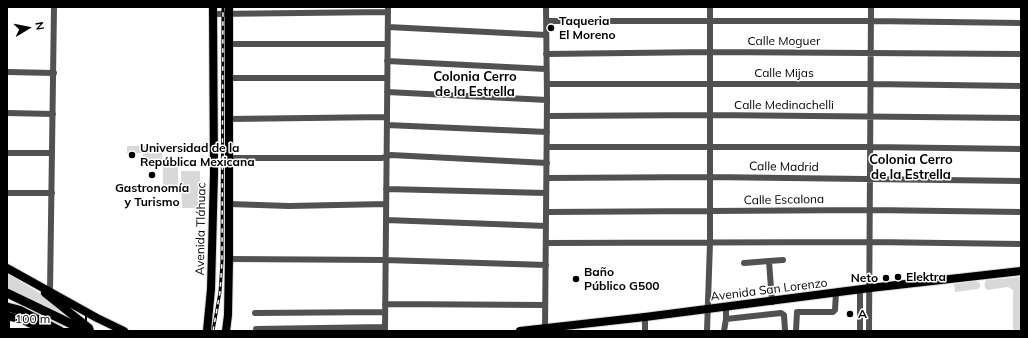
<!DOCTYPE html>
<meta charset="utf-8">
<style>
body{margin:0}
#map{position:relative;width:1028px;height:338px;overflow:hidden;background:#fff;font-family:Mulish,sans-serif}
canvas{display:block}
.frame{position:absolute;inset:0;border:8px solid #000;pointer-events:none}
.north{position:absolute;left:8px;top:8px;width:40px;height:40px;-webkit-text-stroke:3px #fff;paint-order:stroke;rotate:80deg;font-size:11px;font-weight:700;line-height:16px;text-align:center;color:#000}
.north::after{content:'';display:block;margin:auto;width:14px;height:18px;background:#000;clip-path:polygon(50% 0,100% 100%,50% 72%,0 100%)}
.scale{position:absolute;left:8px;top:312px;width:79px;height:18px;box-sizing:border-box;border:2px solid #000;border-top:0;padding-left:5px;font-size:12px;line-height:14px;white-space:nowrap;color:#000;-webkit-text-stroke:3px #fff;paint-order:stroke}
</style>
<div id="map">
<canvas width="1028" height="338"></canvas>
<div class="frame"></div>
<div class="north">N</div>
<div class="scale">100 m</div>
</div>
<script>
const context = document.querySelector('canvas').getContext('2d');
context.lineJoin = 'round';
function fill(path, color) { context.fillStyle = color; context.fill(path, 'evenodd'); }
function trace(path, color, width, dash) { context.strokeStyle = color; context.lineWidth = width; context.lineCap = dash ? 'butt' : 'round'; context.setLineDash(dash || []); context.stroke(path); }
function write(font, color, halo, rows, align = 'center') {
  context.font = font + ' Mulish,sans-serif'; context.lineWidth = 3; context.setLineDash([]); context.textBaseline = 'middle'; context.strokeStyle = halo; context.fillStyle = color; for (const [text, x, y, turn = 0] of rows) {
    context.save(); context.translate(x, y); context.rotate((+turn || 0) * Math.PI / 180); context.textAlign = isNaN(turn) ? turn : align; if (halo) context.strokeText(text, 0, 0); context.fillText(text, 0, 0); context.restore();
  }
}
fill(new Path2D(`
 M162,145V163H143V153H127V146Z
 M163,166H178V191L163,192Z
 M181,171H200V208H182Z
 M7,273L38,292L80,325L7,289Z
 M1021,277V330H1014L1013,328V290L1008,287L987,290C984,287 984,284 986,280Z
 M976,281L980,283V287L978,289L955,292L954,284Z`), '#d8d8d8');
const major = new Path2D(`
 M7,268L97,318L124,331
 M45,293L89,328L90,331
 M7,316L21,319L45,331
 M207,331L211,289L214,173L213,7
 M226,331L228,315L229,259V7
 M520,331L645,317L870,288L1021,271`);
const highway = new Path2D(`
 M7,293L86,331
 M7,307L19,310L60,331`);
trace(major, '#dbdbdb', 10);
trace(highway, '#dbdbdb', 11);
trace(new Path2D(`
 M213,14L387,12
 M546,21H871L1021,23
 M388,27L546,35
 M229,44H387
 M546,54L710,52L1021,54
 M387,61L546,69
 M7,72L54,73
 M230,78H387
 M547,84H871L1021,86
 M387,92L547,100
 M7,113L53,114
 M547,116L709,115L1021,118
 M229,119L387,117
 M387,125L547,132
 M547,147H870L1021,149
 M7,153H52
 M229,158H382L391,155L547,163
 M547,178L709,177L1021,181
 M386,189L546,193
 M7,193H52
 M229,204L289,206L386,204
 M546,212L870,210L1021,212
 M386,220L546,226
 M546,243L870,242L1021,244
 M229,259L385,260L546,265
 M769,261L783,260
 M744,263L769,261L772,302
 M50,292L54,7
 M385,304L545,305
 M255,313L385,312
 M645,317V331
 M726,319L781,313L784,315L785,330
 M256,329L385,327
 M860,330V290
 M385,331L388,7
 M545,331L547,100L546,7
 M707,331L710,243V7
 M724,331L726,319V307
 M796,331L797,312H833L835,310L836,293
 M869,331L871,7`), '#515151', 6);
trace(major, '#000', 8);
trace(highway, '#000', 9);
const rail = new Path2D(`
 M213,331L220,292L222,262L223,7`);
trace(rail, '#000', 3);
trace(rail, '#fff', 1.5, [4.5]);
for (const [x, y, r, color] of [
 [551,28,4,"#000"],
 [132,155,4,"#000"],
 [152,175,4,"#000"],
 [898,277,4,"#000"],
 [886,278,4,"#000"],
 [576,279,4,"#000"],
 [850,314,4,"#000"]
]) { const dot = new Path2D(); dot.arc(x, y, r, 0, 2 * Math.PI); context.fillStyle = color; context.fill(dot); trace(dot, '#fff', 1.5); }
write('bold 12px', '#000', '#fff', [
 ["Taqueria",559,21],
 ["El Moreno",559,35],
 ["Universidad de la",140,148],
 ["República Mexicana",140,162],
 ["Gastronomía",152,188,"center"],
 ["y Turismo",152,202,"center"],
 ["Baño",584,272],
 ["Público G500",584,286],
 ["Elektra",906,277],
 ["Neto",878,278,"right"],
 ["A",858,314]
], 'left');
write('12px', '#000', '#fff', [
 ["Calle Moguer",784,41],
 ["Calle Mijas",784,73],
 ["Calle Medinachelli",784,105],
 ["Calle Madrid",784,167,1],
 ["Calle Escalona",784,200,-1],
 ["Avenida Tláhuac",201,229,-89],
 ["Avenida San Lorenzo",769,290,-7]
]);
write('bold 13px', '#000', '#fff', [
 ["Colonia Cerro",475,77],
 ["de la Estrella",475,92],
 ["Colonia Cerro",911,160],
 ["de la Estrella",911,175]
]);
</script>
